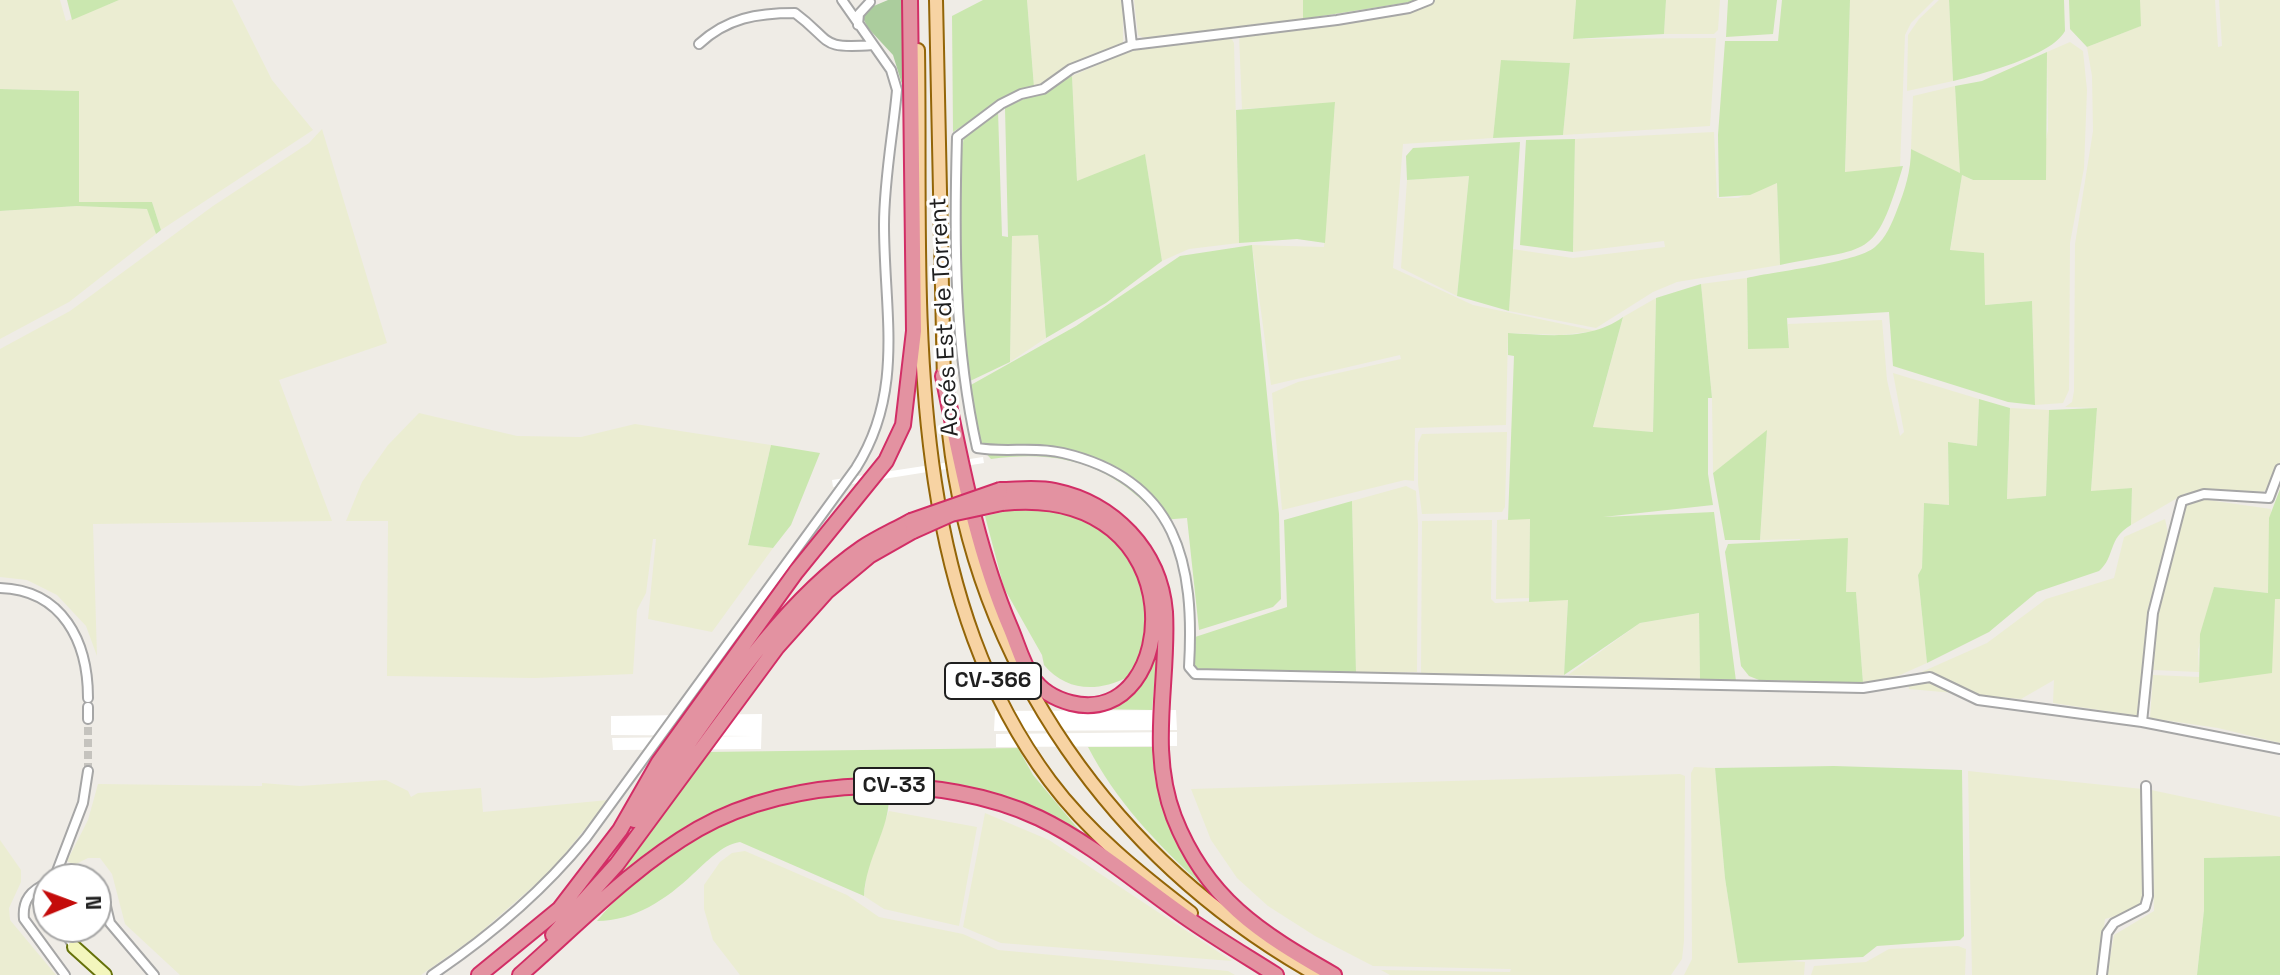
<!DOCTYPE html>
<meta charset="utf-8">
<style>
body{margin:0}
#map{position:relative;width:2280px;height:975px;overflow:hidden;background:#efece6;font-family:"Space Grotesk",sans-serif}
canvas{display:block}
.north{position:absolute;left:32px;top:863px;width:80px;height:80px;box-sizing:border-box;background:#fff;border:2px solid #a5a5a5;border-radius:50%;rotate:89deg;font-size:22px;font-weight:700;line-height:32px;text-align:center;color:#1f1f1f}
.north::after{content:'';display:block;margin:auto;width:28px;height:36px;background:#c40b0a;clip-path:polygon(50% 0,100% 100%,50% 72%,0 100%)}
</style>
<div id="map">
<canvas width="2280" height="975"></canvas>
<div class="north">N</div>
</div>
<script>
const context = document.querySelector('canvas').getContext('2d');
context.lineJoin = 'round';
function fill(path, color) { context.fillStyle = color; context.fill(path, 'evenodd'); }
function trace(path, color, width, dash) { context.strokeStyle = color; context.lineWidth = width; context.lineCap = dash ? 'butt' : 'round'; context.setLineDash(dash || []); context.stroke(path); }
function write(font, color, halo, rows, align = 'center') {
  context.font = font + ' "Space Grotesk",sans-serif'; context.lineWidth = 6; context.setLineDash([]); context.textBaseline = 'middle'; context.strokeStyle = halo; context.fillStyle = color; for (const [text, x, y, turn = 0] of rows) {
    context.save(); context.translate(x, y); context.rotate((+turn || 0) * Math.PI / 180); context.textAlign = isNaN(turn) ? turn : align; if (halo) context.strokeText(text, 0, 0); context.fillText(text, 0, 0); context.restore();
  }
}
fill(new Path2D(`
 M0,0H60L66,21L119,0H232L272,80L313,130L161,230L152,202H78L79,91L0,89Z
 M1027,0H1123V46L1098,53L1034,87Z
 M1134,0H1303V19L1147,40L1138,35Z
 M1434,0H1576L1573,39L1716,38L1710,126L1563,135L1570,63L1502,60L1493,138L1403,144L1393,268L1473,305L1596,331L1562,335L1508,333L1506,425L1415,428L1414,481L1405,480L1282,510L1272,393L1298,382L1401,359L1400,355L1271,385L1252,245L1324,247L1335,103L1242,109L1239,35L1406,13L1426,7Z
 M1666,0H1720L1718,30L1714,34H1664Z
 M1850,0H1934L1911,23L1905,35L1900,168L1845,173Z
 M1939,0H1949L1953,81L1907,91L1908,35L1919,19Z
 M2140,0H2215L2218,47L2222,46L2219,0H2280V462L2271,487L2259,494L2186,493L2131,525L2132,488L2091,492L2097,408L2065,407L2072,402L2074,391L2075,244L2093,131L2092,76L2087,47L2140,26Z
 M1230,36L1234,43L1239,243L1189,249L1162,261L1145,155L1077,182L1072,76L1122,54L1148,47Z
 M2070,42L2083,51L2087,90L2084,168L2070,243L2069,390L2063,403L2035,405L2032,301L1985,305L1950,251L1962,175L1973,180L2038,178L2048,130L2047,52Z
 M1955,86L1961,174L1911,149L1913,96Z
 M322,129L387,343L279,380L332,521L93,524L97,656L86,626L57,595L27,580L0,577V349L70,311L213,206L309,143Z
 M1714,132L1717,198H1738L1777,183L1780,265L1677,282L1653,292L1596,328L1509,311L1512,249L1573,258L1665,247L1664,241L1573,252L1575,139Z
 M1469,176L1457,296L1401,268L1407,180Z
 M77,206L148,209L156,234L69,302L0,339V211Z
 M1038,234L1046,338L1010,362L1012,236Z
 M1747,278L1748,348H1789L1788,324L1882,320L1887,380L1900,436L1904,432L1893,373L1979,399L1977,446L1948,442L1949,505L1924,503L1922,569L1918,575L1927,663L1891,679L1863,683L1856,593L1846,592L1847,539L1800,542V539L1760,540L1767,431L1713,473L1712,398L1701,284Z
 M1656,298L1653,432L1593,428L1623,317Z
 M2010,408L2049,410L2046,496L2007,499Z
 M419,413L517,436L581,437L635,424L771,445L748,544L773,548L712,632L648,619L656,539H653L646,593L637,610L633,674L535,678L387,676L388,521H346L362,482L388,445Z
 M1507,432L1505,507L1502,512L1422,514L1418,484V443L1422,434Z
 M1406,486L1416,491L1418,525L1417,672L1356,673L1352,501Z
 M2201,499L2271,509L2268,593L2214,587L2198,650L2199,672L2153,670L2157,616L2187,502Z
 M1530,518L1529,598L1496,599L1497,520Z
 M2165,519L2168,533L2147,618L2139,716L2053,703L2054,680L2021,699L1909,689L1908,678L1987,643L2046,599L2114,578L2124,537Z
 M1492,520L1491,599L1495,603L1568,599L1564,675L1421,674L1422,521Z
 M2275,599H2280V743L2218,728L2150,718L2153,675L2199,677V683Z
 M1699,613L1700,679L1568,675L1640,623Z
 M1694,767L1715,768L1725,878L1738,962L1755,959L1805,962L1804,975H1684L1692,959L1691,773Z
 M1968,771L2143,789L2146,891L2143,901L2129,912L2105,919L2098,975H1972Z
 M1680,774L1685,776L1684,941L1682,959L1671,975H1390L1381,970L1510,972L1511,969L1373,966L1315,936L1268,906L1237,878L1211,840L1191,789Z
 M386,780L408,791L411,797L418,793L481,788L483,812L608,800L552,870L475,937L421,975H180L125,924L112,874L100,858H88L74,865L67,861L88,820L98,784L262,786V783L300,786Z
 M2151,790L2280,817V856L2204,858V910L2197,975H2107L2114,935L2154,911Z
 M889,811L977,827L959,926L884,909L864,896L868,864Z
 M985,813L1049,840L1232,961L1001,943L963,927Z
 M0,840L21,870V882L9,908L10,920L56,975H0Z
 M745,851L847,895L879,917L963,934L998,950L1228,971L1235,975H740L713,940L704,909V885L720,862L732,853Z
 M1958,946L1966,949L1965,975H1811L1814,966L1866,962L1889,949Z`), '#ebedd2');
fill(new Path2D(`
 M67,0H119L72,20Z
 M983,0H1027L1034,87L988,109L953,132L952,16Z
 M1303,0H1423L1303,19Z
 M1576,0H1666L1664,34L1573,39Z
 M1728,0H1777L1773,34L1726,37Z
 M1782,0H1850L1845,172L1903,166C1874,262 1871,246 1780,265L1777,183L1750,195L1719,197L1718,135L1725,41H1778Z
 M1949,0H2064L2065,31C2052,56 1979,75 1953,81Z
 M2069,0H2140L2141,26L2087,47L2070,29Z
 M2047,52L2046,180H1973L1962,175L1950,250L1984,253L1985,305L2032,301L2035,405L2008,402L1893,366L1889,312L1787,318L1789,348L1748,349L1747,278C1776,271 1856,263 1875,247C1886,238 1892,223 1897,210C1905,190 1911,171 1911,149L1960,173L1955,86L1982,81Z
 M1501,60L1570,63L1563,135L1493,138Z
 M1072,76L1077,181L1145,154L1162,261L1106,303L1046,338L1038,235L1012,236L1010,362L968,382C962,301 951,217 964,136L998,111L1002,236L1008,237L1005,108Z
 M0,89L79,91V202H152L161,230L156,234L147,209L77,206L0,211Z
 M1335,102L1325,243L1297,239L1239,243L1236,110Z
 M1575,139L1573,252L1520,245L1526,140Z
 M1520,142L1509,311L1457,296L1469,176L1407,180L1406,156L1413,148Z
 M1252,245L1279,514L1281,599L1273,607L1199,630L1187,518L1161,520C1114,465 1062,449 991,459L981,448L969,386L1076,326L1180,256Z
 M1701,284L1712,398H1708V474L1713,505L1603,517L1714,512L1736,681L1700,679L1699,613L1640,623L1564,675L1568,600L1529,602L1530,519L1508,520L1514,356L1508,355V333C1547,335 1590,341 1623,317L1593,427L1653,432L1656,298Z
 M1979,399L2010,408L2007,499L2046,496L2049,410L2097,408L2091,491L2132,488L2131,525C2107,539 2116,556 2099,571L2037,592L1989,632L1927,663L1918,575L1922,568L1924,503L1949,505L1948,442L1977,446Z
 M1767,430L1760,540H1725L1713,473Z
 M771,445L820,453L791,525L773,548L748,545Z
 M2280,489V599H2275L2272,673L2199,683L2200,634L2214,587L2268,593L2269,518Z
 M1352,501L1356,673L1187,674L1192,638L1287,607L1284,520Z
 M1016,509C1033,510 1056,508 1072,514C1136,539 1171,618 1128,677C1098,692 1067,692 1044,665L1042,655L1004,588L985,516Z
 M1848,538L1846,592H1856L1863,683L1759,680L1749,676L1741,666L1725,552L1728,544Z
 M1157,653L1152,710L1099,709C1131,705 1144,679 1157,653Z
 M1088,747H1153C1151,798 1176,842 1201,884C1156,843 1116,801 1088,747Z
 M1018,748L1033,775L1085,837L1050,819L865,780L689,827L608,881L707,752Z
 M1834,766L1962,770L1964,936L1960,940L1877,946L1863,957L1738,963L1725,878L1715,768Z
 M889,794C890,830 866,857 864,896L740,842C721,845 707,862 693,874C667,899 634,921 597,921C673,831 773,793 889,794Z
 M2280,856V975H2197L2204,910V858Z`), '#cae7af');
fill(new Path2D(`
 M888,0H903L905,94L893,55L868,28L863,18L869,8Z`), '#abcd9d');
fill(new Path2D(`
 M983,457L984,463L833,487L832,480Z
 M1176,710L1177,730L994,731L995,711Z
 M762,714L761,749L613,750L612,738L754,736L611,735V716Z
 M1177,732V746L996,747V734Z`), '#fff');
trace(new Path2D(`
 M88,771V719`), '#c5c3be', 8, [8, 4]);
const street = new Path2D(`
 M1127,0L1132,45
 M1429,0L1409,8L1337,20L1132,45L1071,69L1043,89L1021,94L1001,104L957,137C954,241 954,346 977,448C1006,453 1034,446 1063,453C1178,480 1195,564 1189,667L1195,674L1863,688L1930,677L1978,700L2142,722L2280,749
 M858,25L859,14L870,2
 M699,44C727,18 757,13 795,13C834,42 818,49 873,45
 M0,588C63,590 88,642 88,698
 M88,707V719
 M2142,722L2153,613L2182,501L2204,494L2269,498L2280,469
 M54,879L83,803L88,771
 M63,879L80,876L93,879
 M96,881L102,890L110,923L154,975
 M48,883C31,890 22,900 24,919L65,975
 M62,927L74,947
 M432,975C490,936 542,892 586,838L856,468C905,391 884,312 884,225C884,180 893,134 897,90L891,70L842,0
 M2102,975L2107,933L2114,923L2145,907L2148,896L2146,786`);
const secondary = new Path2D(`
 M74,947L105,975`);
const primary = new Path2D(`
 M936,0L944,383
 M918,50C922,291 897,576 1050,781C1088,832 1140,874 1191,913
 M949,433C975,666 1115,861 1317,975`);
const highway = new Path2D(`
 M943,376C961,462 976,547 1010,627C1017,643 1022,663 1032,677C1041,691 1056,699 1071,703C1181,731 1201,482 1002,503
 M1000,490C1017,490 1037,487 1055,491C1113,503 1160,550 1165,612C1169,681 1148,749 1174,817C1206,899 1260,933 1334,975
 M634,820C701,730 769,612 862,548C877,538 895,530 911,521
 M558,911L620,830L659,762L796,572L886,461L903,425L914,331L910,0
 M553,935L617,864L777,647L827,591L869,556L913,531
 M479,975L562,907
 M520,975C577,925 632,867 698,829C793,775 940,772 1039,818C1091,843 1137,883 1184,916C1214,937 1246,956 1276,975`);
trace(street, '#a6a6a6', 12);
trace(secondary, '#66720b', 16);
trace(primary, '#936508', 16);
trace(highway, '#d22e66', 18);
trace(street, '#fff', 8);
trace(secondary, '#f3f6bd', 12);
trace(primary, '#f7d3a3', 12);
trace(highway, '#e392a1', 14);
const highwayBridge = new Path2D(`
 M911,521L1000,490
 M913,531L951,514L1002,503`);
trace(highwayBridge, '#d22e66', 18, []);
trace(highwayBridge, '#e392a1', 14);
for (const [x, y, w] of [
 [993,681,96],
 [894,786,80]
]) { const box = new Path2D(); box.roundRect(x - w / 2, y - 18, w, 36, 6); context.fillStyle = '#fff'; context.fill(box); trace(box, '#1f1f1f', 2); }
write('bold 22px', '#1f1f1f', null, [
 ["CV-366",993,681],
 ["CV-33",894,786]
]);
write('24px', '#1f1f1f', '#fff', [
 ["Accés Est de Torrent",945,317,-93]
]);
</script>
